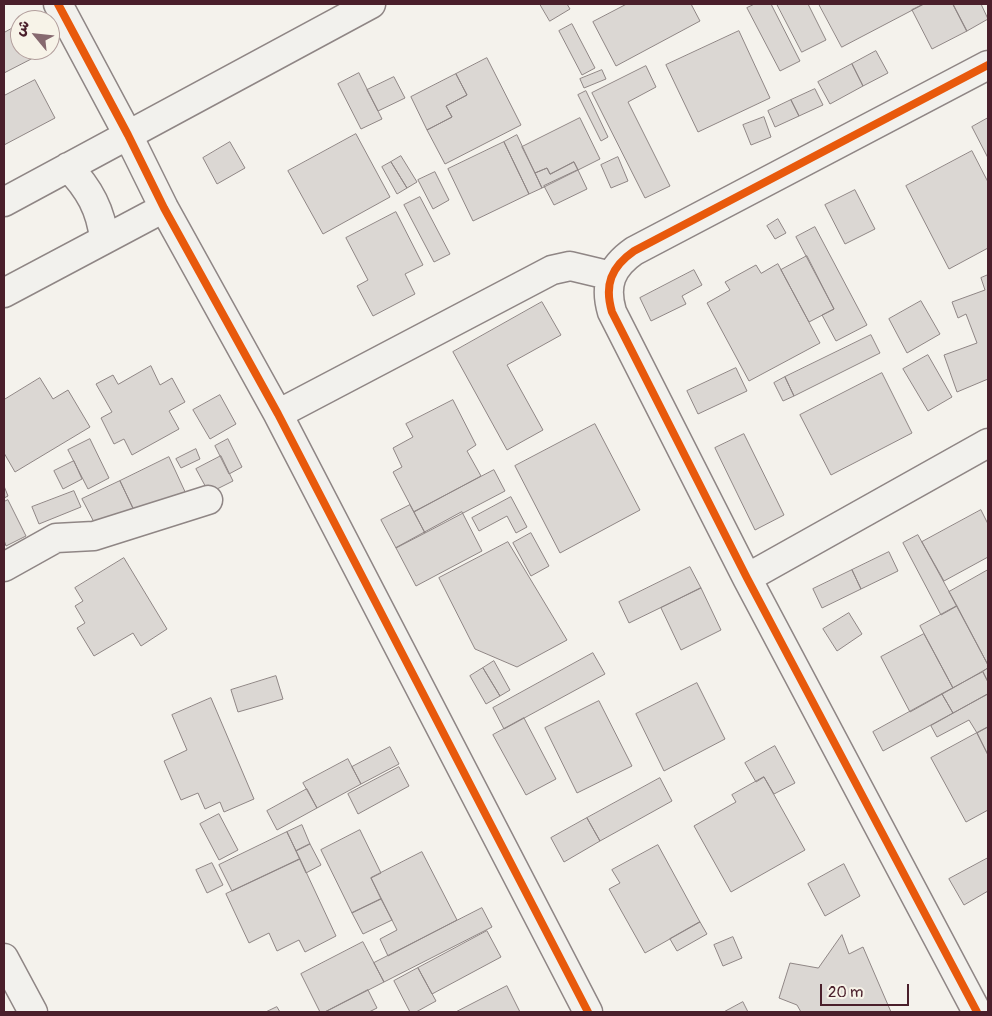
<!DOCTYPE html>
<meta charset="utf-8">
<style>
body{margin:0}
#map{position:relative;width:992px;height:1016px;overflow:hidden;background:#f4f2ec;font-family:Pangolin,"Playpen Sans Arabic",sans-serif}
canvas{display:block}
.frame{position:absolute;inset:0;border:5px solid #4a1f2b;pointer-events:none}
.north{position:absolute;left:10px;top:10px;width:50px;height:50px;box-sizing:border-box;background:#f7f3e8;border:1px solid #b29e9c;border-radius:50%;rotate:298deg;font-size:14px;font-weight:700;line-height:20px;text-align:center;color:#4a1f2b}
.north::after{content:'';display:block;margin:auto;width:18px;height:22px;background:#86696f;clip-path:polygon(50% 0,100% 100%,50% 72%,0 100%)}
.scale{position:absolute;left:820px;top:984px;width:89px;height:22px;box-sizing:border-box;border:2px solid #4a1f2b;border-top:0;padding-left:6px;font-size:15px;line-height:18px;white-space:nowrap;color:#4a1f2b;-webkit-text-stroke:4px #f7f3e8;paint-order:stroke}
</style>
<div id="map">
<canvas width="992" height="1016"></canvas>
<div class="frame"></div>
<div class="north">ش</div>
<div class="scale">20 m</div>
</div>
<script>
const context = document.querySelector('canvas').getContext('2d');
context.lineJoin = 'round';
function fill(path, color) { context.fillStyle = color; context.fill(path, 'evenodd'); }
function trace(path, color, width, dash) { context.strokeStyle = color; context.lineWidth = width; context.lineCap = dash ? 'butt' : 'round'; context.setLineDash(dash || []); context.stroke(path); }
const building = new Path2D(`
 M540,4H567L570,9L550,21Z
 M627,4H691L700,21L616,66L593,22Z
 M755,4H771L800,61L780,71L747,8Z
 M777,4H808L826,40L802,52Z
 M819,4H924L842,47Z
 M924,4H953L967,31L932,49L912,10Z
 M953,4H981L988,19L967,31Z
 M20,24V50H34L37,56L4,73V33Z
 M572,24L595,68L582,75L559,31Z
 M739,31L770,98L698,132L666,65Z
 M876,51L888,73L863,86L852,64Z
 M487,58L521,125L445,164L427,130L452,117L446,106L467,95L456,74Z
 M852,64L863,86L830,104L818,82Z
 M646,66L656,87L628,102L670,186L645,198L592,93Z
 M602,70L606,79L584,88L580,79Z
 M359,73L382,119L361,129L338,84Z
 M456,74L467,95L446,106L452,117L427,130L411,97Z
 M394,77L405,98L378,111L367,90Z
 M35,80L55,118L4,145V96Z
 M815,89L823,105L799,116L791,100Z
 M586,91L608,137L601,141L578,95Z
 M791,100L799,116L775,127L768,111Z
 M764,117L771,137L751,145L743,125Z
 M580,118L600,159L578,170L574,162L550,174L547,168L535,173L522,147Z
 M988,118V158L972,127Z
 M356,134L390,197L323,234L288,171Z
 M517,135L542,188L529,194L504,142Z
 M230,142L245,168L217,184L203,158Z
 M504,142L529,194L473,221L448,169Z
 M972,151L988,182V248L949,269L906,186Z
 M401,156L417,182L407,188L391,162Z
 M618,157L628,181L611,188L601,165Z
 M391,162L407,188L397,194L382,167Z
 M574,162L578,170L542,188L535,173L547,168L550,174Z
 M578,170L587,189L554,205L544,186Z
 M435,172L449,200L433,209L418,180Z
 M855,190L875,229L845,244L825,205Z
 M420,197L450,254L434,262L404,205Z
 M396,212L423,265L405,274L415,294L373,316L357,286L368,280L346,238Z
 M778,219L786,233L775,239L767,226Z
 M815,227L867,325L836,341L822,315L834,309L796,237Z
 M807,256L834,309L809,322L781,270Z
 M778,264L820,343L749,381L707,303L730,290L725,282L756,265L761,273Z
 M694,270L702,285L682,296L686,304L651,321L640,298Z
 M988,275V379L957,392L944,355L977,343L966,314L958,318L952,302L985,290L981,278Z
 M921,301L940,334L907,353L889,319Z
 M542,302L561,335L507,365L543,430L507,450L453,352Z
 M871,335L880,353L794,396L785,377Z
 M928,355L952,397L928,411L903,369Z
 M151,366L160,385L172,378L185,402L169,411L179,429L132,455L124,439L114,444L101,418L112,412L96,384L113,375L118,384Z
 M736,368L747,391L698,414L687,391Z
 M882,373L912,433L831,475L800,415Z
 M785,377L794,396L783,401L774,383Z
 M40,378L53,399L68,390L90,427L15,472L4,453V400Z
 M220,395L236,424L210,439L193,410Z
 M453,400L476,445L467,451L481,476L414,512L393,472L402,467L393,448L413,437L406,424Z
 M595,424L640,510L560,553L515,466Z
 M744,434L784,515L755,530L715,448Z
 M90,439L109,478L88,489L68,450Z
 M228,439L242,467L229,474L215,446Z
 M196,449L200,459L181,468L176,459Z
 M221,456L233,481L209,493L196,469Z
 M169,457L187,496L138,519L120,481Z
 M74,461L82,479L63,489L54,471Z
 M494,470L505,491L425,533L414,512Z
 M120,481L133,508L96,526L82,499Z
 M4,486L8,496L4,498Z
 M74,491L81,507L39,524L32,507Z
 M511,497L527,527L516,533L507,516L479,531L472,518Z
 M8,500L26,536L6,546L4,540V502Z
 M410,505L425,533L396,548L381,520Z
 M981,510L988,524V557L944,581L922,542Z
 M462,512L482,551L416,586L396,548Z
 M531,533L549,566L531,576L513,543Z
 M918,535L957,606L941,615L903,543Z
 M508,542L567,640L517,667L475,649L439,578Z
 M889,552L898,571L861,589L852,570Z
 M124,558L167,629L141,646L133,633L94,656L77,628L85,623L75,606L83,601L75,588Z
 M690,567L701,588L629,623L619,602Z
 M852,570L861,589L822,608L813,589Z
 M988,570V665L949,592Z
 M701,588L721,630L681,650L661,608Z
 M957,606L988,665V668L953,688L920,626Z
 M849,613L862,634L837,651L823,629Z
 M924,634L953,688L910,712L881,657Z
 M593,653L605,674L504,729L493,708Z
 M494,661L510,690L500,696L483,668Z
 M483,668L500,696L486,704L470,676Z
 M988,668V682L983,672Z
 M983,672L988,682V694L953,713L942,694Z
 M276,676L283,699L238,712L231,690Z
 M697,683L725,739L664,771L636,714Z
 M942,694L953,713L883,751L873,732Z
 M988,694V727L977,733L969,720L937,737L931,726Z
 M211,698L254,799L224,812L220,802L205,809L198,793L181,800L164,761L187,750L172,715Z
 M599,701L632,766L577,793L545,728Z
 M524,718L556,779L526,795L493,735Z
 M988,727V755L977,733Z
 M977,733L988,755V810L966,822L931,758Z
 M775,746L795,783L774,794L764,777L756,782L745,763Z
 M390,747L399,764L361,784L352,767Z
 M348,759L361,784L317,808L303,783Z
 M399,767L409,786L358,814L348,794Z
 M764,777L805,850L731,892L694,826L736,802L732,795Z
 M660,778L672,801L600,841L587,818Z
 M307,789L317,808L277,830L267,811Z
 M219,814L238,850L219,860L200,824Z
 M587,818L600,841L564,862L551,838Z
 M302,825L310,844L296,851L287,832Z
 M360,830L381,873L371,878L381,899L352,913L321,850Z
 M287,832L300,859L232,891L219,865Z
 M310,844L321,865L306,873L296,851Z
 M658,845L700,922L645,953L609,889L620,883L612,870Z
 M422,852L457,920L388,956L380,939L397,930L371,878Z
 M988,858V891L964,905L949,879Z
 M300,859L336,936L305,952L299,940L277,951L269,933L249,943L226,894Z
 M212,863L223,885L207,893L196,870Z
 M844,864L860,896L825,916L808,884Z
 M381,899L392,920L363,934L352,913Z
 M482,908L492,927L384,982L374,963Z
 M700,922L707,934L677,951L670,939Z
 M487,931L501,957L432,994L418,968Z
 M842,935L849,954L863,947L891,1012H801L797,1005L779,998L790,963L818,968Z
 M733,937L742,958L723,966L714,945Z
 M363,942L384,982L325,1012H320L301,974Z
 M418,968L436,1001L416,1012H410L394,981Z
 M507,986L520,1012H456Z
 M368,990L377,1008L369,1012H325Z
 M743,1002L748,1012H724Z
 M277,1007L280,1012H266Z`);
fill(building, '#dbd7d3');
trace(building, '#8f8685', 1);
const minor = new Path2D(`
 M58,4L128,135L164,208L278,414L588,1012
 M68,167C89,188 101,210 104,239
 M4,202L371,4
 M4,293L164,208
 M278,414L552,270L570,266L612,276
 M4,567L56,538L94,536L208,500
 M747,578L988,443
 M977,1012L747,578L612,312C604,285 611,267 634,251L988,65`);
const major = new Path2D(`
 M4,958L33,1012`);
trace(minor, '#8f8685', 31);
trace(major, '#8f8685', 31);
trace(minor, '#f2f1ed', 28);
trace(major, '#f2f1ed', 28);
trace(new Path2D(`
 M58,4L128,135L164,208L278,414L588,1012
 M977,1012L747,578L612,312C604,285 611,267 634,251L988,65`), '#e8590c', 8);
</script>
